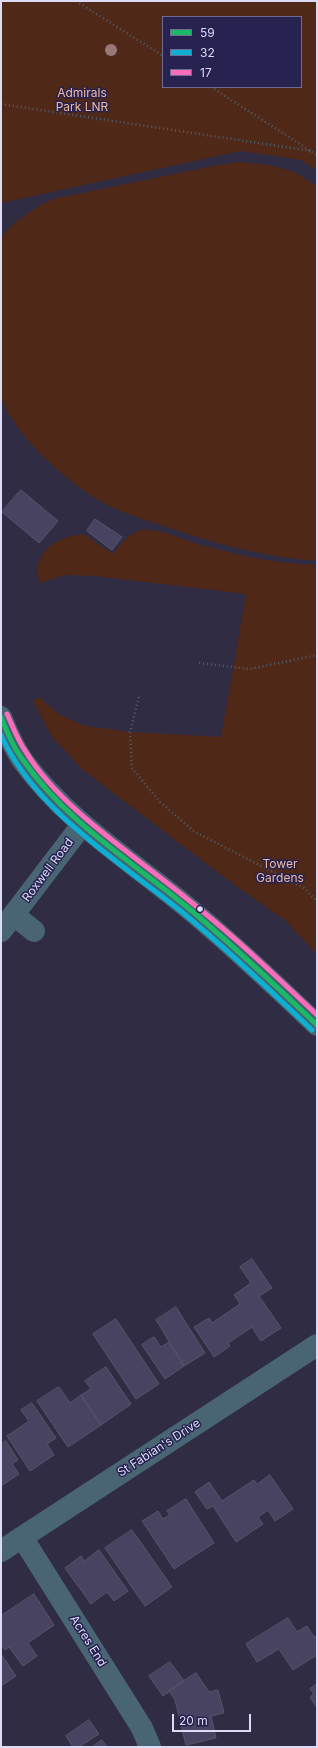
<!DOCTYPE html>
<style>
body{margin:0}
#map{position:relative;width:318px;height:1748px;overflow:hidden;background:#2f2c44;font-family:Inter,sans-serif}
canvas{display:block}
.frame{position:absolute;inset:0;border:2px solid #dbdbf8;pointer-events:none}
.legend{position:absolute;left:162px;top:16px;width:140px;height:72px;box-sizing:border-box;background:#27224f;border:1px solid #6f6c93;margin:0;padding:5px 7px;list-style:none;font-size:12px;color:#dbdbf8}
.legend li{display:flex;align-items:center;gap:8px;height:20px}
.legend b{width:20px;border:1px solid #6f6c93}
.scale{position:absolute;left:172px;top:1714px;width:79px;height:18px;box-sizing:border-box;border:2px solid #dbdbf8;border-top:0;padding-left:5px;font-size:12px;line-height:14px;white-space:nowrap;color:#dbdbf8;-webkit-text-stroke:3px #27224f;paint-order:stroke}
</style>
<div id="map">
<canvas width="318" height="1748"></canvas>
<div class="frame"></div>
<ul class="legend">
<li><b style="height:5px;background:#1ab867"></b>59</li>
<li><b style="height:5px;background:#0dafd3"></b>32</li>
<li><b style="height:5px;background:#fb6dba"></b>17</li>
</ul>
<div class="scale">20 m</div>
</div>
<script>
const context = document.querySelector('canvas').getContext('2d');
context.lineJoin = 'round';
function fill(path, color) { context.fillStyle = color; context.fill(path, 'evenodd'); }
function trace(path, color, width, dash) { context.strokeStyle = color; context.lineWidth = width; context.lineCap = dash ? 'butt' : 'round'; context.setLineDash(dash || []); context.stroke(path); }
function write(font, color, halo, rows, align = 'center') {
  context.font = font + ' Inter,sans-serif'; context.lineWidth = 3; context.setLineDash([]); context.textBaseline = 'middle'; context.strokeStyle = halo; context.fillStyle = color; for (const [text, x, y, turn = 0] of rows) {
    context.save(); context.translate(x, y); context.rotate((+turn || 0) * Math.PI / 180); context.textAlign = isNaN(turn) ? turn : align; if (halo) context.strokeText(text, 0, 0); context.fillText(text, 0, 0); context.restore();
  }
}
fill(new Path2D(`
 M1,1H317V171L301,160L240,151L1,203ZM163,17H301V87H163Z
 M238,162L269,165L295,172L317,187V561C263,557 212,543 161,525C141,519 110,508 93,497C57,472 20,440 1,399V237C17,219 31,210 53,199L213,166Z
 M140,530C167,529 181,540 205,546C241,556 279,564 317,565V955L286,921L232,883L83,770L52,737L33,701L39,697L60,715L86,726L130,732L221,737L246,594L94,576L66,575L40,583C29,553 56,537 83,534L113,554C121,543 127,536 140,530Z`), '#502817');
const building = new Path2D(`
 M21,490L58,521L39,543L2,512Z
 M95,519L122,537L112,550L87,531Z
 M252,1259L272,1288L259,1296L281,1328L261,1341L252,1327L228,1343L230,1346L214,1357L194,1327L209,1318L212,1323L240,1304L234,1295L251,1283L240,1267Z
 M176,1307L205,1353L184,1366L156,1320Z
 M116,1319L159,1384L136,1399L93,1334Z
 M154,1337L161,1347L169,1342L184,1366L165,1379L142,1345Z
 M106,1367L131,1404L101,1425L81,1395L91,1389L85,1381Z
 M59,1387L70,1403L81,1395L101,1425L68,1447L37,1401Z
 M32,1403L56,1438L47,1444L54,1455L30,1471L7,1436L29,1421L21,1410Z
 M6,1441L18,1460L12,1464L19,1474L1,1486V1444Z
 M270,1475L293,1509L275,1521L268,1510L258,1517L263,1524L236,1542L213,1506L207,1509L195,1492L209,1482L222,1501L254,1480L257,1484Z
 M186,1499L214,1543L174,1569L142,1521L158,1511L163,1519L170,1515L167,1511Z
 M132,1530L172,1587L145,1606L105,1548Z
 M99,1550L128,1591L114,1601L107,1592L91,1604L65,1568L81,1556L84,1561Z
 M34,1594L54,1625L28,1643L37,1656L23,1666L9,1647L5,1650L1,1645V1616Z
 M288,1618L297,1632L307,1626L314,1637L317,1636V1655L293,1670L279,1649L257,1662L246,1644Z
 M1,1654L16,1676L1,1686Z
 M170,1662L184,1681L163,1696L149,1676Z
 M196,1673L209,1692L218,1690L224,1713L211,1716L216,1738L186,1745L175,1700L169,1691Z
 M317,1684V1708L310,1697L314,1694L310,1689Z
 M89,1720L99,1734L79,1747H73L66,1736Z
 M102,1740L107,1747H92Z`);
fill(building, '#474360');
trace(building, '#575569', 1);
trace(new Path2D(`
 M76,1L163,56
 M211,87L317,155
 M1,104L311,151
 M199,663L250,669L317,655
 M139,697L130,732L132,768L160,802L195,832L304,888L317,901`), '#4e606d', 2.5, [1, 3]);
trace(new Path2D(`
 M14,915L34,931
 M1,931L82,825
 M22,1537L142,1728L150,1747
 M1,1551L317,1345`), '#496473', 22);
trace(new Path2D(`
 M1,717C7,732 14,748 23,761C67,821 130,860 187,907C232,944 275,985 317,1025`), '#456471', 22);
trace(new Path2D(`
 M1,717C7,732 13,747 23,760C65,821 131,861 187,907C232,944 275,985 317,1025`), '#1ab867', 5);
trace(new Path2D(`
 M1,735C35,811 119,861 182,912C227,949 270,990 312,1030`), '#0dafd3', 5);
trace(new Path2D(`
 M7,714C13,727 18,741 26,752C62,811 139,858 191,902C235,937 276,976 317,1015`), '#fb6dba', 5);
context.fillStyle = '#997977';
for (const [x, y] of [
 [111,50]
]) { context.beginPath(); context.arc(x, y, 6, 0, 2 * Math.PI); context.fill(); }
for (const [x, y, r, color] of [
 [200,909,3.5,"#dbdbf8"]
]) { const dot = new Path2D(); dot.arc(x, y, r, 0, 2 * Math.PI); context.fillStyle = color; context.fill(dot); trace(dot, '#27224f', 1.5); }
write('12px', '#efb8a0', '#27224f', [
 ["Admirals",82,93],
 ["Park LNR",82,107],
 ["Tower",280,864],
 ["Gardens",280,878]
]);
write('12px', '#dbdbf8', '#27224f', [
 ["Roxwell Road",48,870,-53],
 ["St Fabian's Drive",159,1448,-33],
 ["Acres End",88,1641,58]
]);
</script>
